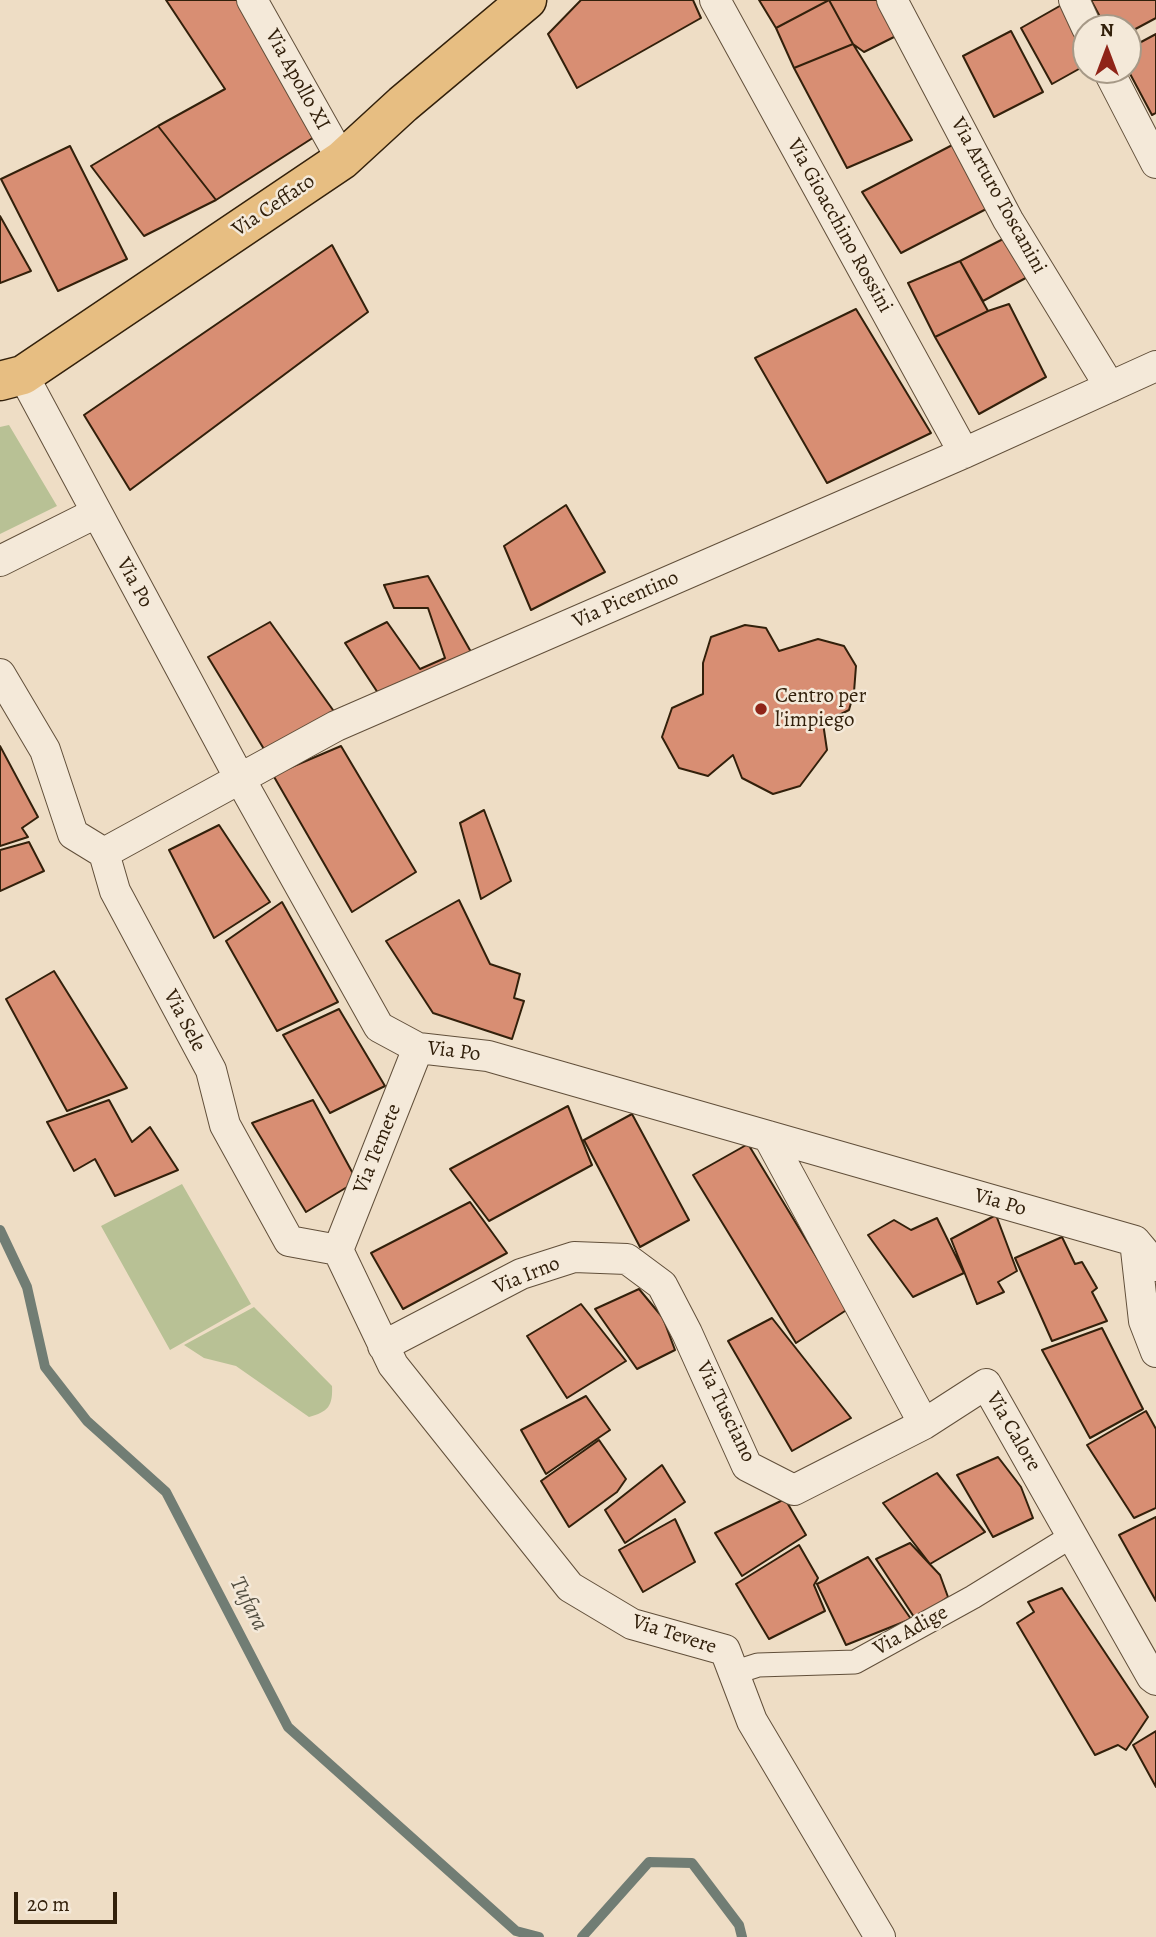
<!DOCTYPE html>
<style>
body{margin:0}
#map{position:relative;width:1156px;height:1937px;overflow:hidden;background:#eeddc5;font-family:Alegreya,serif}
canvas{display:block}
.north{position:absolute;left:1072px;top:14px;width:70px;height:70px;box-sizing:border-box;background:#f4e9d9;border:2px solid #a69987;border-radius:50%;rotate:0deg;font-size:19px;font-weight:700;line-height:28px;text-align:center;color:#32200b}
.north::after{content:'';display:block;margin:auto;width:24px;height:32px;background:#8f2418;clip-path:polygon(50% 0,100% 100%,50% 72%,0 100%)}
.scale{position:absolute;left:14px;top:1892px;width:103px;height:32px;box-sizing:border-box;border:4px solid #32200b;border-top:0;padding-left:9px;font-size:21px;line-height:24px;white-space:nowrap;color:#32200b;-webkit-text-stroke:5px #f4e9d9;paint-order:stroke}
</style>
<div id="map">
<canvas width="1156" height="1937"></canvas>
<div class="north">N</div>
<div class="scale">20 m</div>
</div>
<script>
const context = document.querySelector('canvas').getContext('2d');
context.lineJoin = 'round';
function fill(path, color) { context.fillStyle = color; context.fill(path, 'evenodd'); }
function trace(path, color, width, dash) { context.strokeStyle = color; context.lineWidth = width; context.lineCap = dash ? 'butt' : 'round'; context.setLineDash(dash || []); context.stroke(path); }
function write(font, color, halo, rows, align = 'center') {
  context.font = font + ' Alegreya,serif'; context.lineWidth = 5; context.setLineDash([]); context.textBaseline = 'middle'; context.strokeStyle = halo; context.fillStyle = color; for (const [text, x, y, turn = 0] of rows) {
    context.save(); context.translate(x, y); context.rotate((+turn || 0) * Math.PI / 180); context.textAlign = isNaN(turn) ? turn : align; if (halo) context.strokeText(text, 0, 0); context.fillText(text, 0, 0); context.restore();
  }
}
fill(new Path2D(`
 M9,425L57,506L0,534V427Z
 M182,1184L251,1304L170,1350L101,1226Z
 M254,1307L332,1386C333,1406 328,1412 309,1417L236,1366L204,1358L184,1345Z`), '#b8c195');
trace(new Path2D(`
 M0,1230L27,1287L45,1367L87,1421L166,1492L288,1727L516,1931L539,1937
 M582,1937L649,1862L692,1863L739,1925L742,1937`), '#717d74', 10);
const building = new Path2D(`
 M166,0H246L322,132L216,200L158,126L225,89Z
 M581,0H693L701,18L577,88L548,34Z
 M759,0H829L776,28Z
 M829,0L853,44L794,68L776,28Z
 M829,0H887L904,32L864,52L853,44Z
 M1091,0H1156V18L1128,33V28H1106Z
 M1065,3L1086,41V65L1052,84L1021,28Z
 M1011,31L1043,92L994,117L963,56Z
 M1156,34V113L1152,115L1128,70V49Z
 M853,44L912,140L847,168L794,68Z
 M158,126L216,200L144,236L91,166Z
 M960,141L994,205L901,253L862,192Z
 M70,146L127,259L58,291L1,179Z
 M0,216L31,271L0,283Z
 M1009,236L1035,273L983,301L960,261Z
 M332,245L368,312L130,490L84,415Z
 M960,261L988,311L935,337L908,283Z
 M1009,304L1046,377L979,414L935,337L988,311Z
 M856,309L931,433L827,483L755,358Z
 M566,505L605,572L531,610L504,546Z
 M428,576L475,659L382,699L345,643L387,622L420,669L445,658L428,608H394L384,585Z
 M270,622L338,717L267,754L208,657Z
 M745,625L766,628L779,651L818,639L844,646L856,666L854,692L849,710L823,723L827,750L800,786L773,794L742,778L733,755L708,776L679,768L662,737L672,708L703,694V663L711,637Z
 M0,746L38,817L22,828L28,837L0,846Z
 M341,746L416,872L352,912L273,775Z
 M484,810L511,881L481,899L460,823Z
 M219,825L270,902L214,938L169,850Z
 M29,842L44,871L0,891V850Z
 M459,900L490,964L520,974L514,998L524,1001L512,1039L433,1013L386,941Z
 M282,902L338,1002L277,1031L226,941Z
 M54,971L127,1088L67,1111L6,999Z
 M339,1009L385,1086L330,1113L283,1035Z
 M109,1100L132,1142L150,1127L178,1170L115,1196L95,1159L74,1171L47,1122Z
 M313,1100L357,1181L306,1212L252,1123Z
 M568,1106L592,1165L489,1221L450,1169Z
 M632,1114L689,1220L640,1247L584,1140Z
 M748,1144L848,1309L796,1343L693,1175Z
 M470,1202L507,1253L403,1309L371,1253Z
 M996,1215L1017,1271L998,1282L1004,1292L977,1304L951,1239Z
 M937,1218L964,1273L913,1297L868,1235L894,1220L911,1230Z
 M1062,1237L1075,1264L1082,1262L1097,1288L1092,1292L1107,1321L1052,1341L1015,1258Z
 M639,1289L663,1318L675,1350L637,1369L595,1309Z
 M581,1304L626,1361L567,1398L527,1336Z
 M772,1318L851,1418L792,1451L728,1341Z
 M1102,1328L1143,1409L1090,1438L1042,1350Z
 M586,1396L610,1430L546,1474L521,1430Z
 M1146,1411L1156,1429V1508L1134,1518L1087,1445Z
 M599,1440L626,1479L617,1492L569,1527L541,1481Z
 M998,1457L1021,1487L1033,1518L993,1537L957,1475Z
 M662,1465L685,1502L625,1543L605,1510Z
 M937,1473L985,1532L930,1564L883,1503Z
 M785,1499L806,1535L742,1576L715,1533Z
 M1156,1517V1601L1119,1535Z
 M675,1519L695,1562L643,1592L619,1550Z
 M910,1543L940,1575L948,1597L916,1620L876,1559Z
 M799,1545L818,1578L814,1585L825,1611L769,1639L736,1584Z
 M868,1557L911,1619L846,1645L817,1584Z
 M1062,1588L1148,1717L1126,1750L1118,1745L1095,1755L1017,1623L1034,1612L1028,1602Z
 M1156,1731V1787L1133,1745Z`);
fill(building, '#d88e73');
trace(building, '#32200b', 2);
const pedestrian = new Path2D(`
 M733,1673L758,1665L855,1662L973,1597L1072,1536`);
const minor = new Path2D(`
 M252,0L342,160
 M715,0L964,453
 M892,0L1008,220L1110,387
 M1074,0L1087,28
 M1108,70L1156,163
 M23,375L239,777L379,1027L418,1048L488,1056L1135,1241L1156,1266
 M0,561L96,513
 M0,674L45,750L73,834L104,853L115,891L211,1070L225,1125L289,1241L338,1250L393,1365L570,1587L632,1624L725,1650L752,1721L880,1937
 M104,853L336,726L964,453L1156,366
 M768,1136L924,1424
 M1135,1241L1144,1321L1156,1352
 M338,1250L418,1048
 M383,1346L521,1274L574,1257L627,1259L662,1285L687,1333L747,1466L794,1490L924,1424L986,1384L1152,1677L1156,1680`);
const primary = new Path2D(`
 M0,381L23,375L342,160L403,104L527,0`);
trace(pedestrian, '#614f3a', 25);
trace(minor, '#614f3a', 32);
trace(primary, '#32200b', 41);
trace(pedestrian, '#f4e9d9', 23);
trace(minor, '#f4e9d9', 30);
trace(primary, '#e7be82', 38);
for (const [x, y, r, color] of [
 [761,709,7,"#8f2418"]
]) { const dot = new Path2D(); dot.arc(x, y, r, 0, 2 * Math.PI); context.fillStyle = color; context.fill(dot); trace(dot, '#f4e9d9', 2.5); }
write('21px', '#32200b', '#f4e9d9', [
 ["Via Apollo XI",297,80,61],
 ["Via Arturo Toscanini",998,196,61],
 ["Via Ceffato",274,206,-34],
 ["Via Gioacchino Rossini",839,226,61],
 ["Via Po",134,583,61],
 ["Via Picentino",626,600,-24],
 ["Via Sele",184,1021,62],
 ["Via Po",454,1052,7],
 ["Via Temete",378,1149,-68],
 ["Via Po",1000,1203,16],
 ["Via Irno",527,1276,-22],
 ["Via Tusciano",725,1412,64],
 ["Via Calore",1013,1432,60],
 ["Via Adige",911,1631,-29],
 ["Via Tevere",674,1635,18]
]);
write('21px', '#32200b', '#f4e9d9', [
 ["Centro per",775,697],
 ["l'impiego",775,721]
], 'left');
write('italic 23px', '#524e40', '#f4e9d9', [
 ["Tufara",248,1604,63]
]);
</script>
